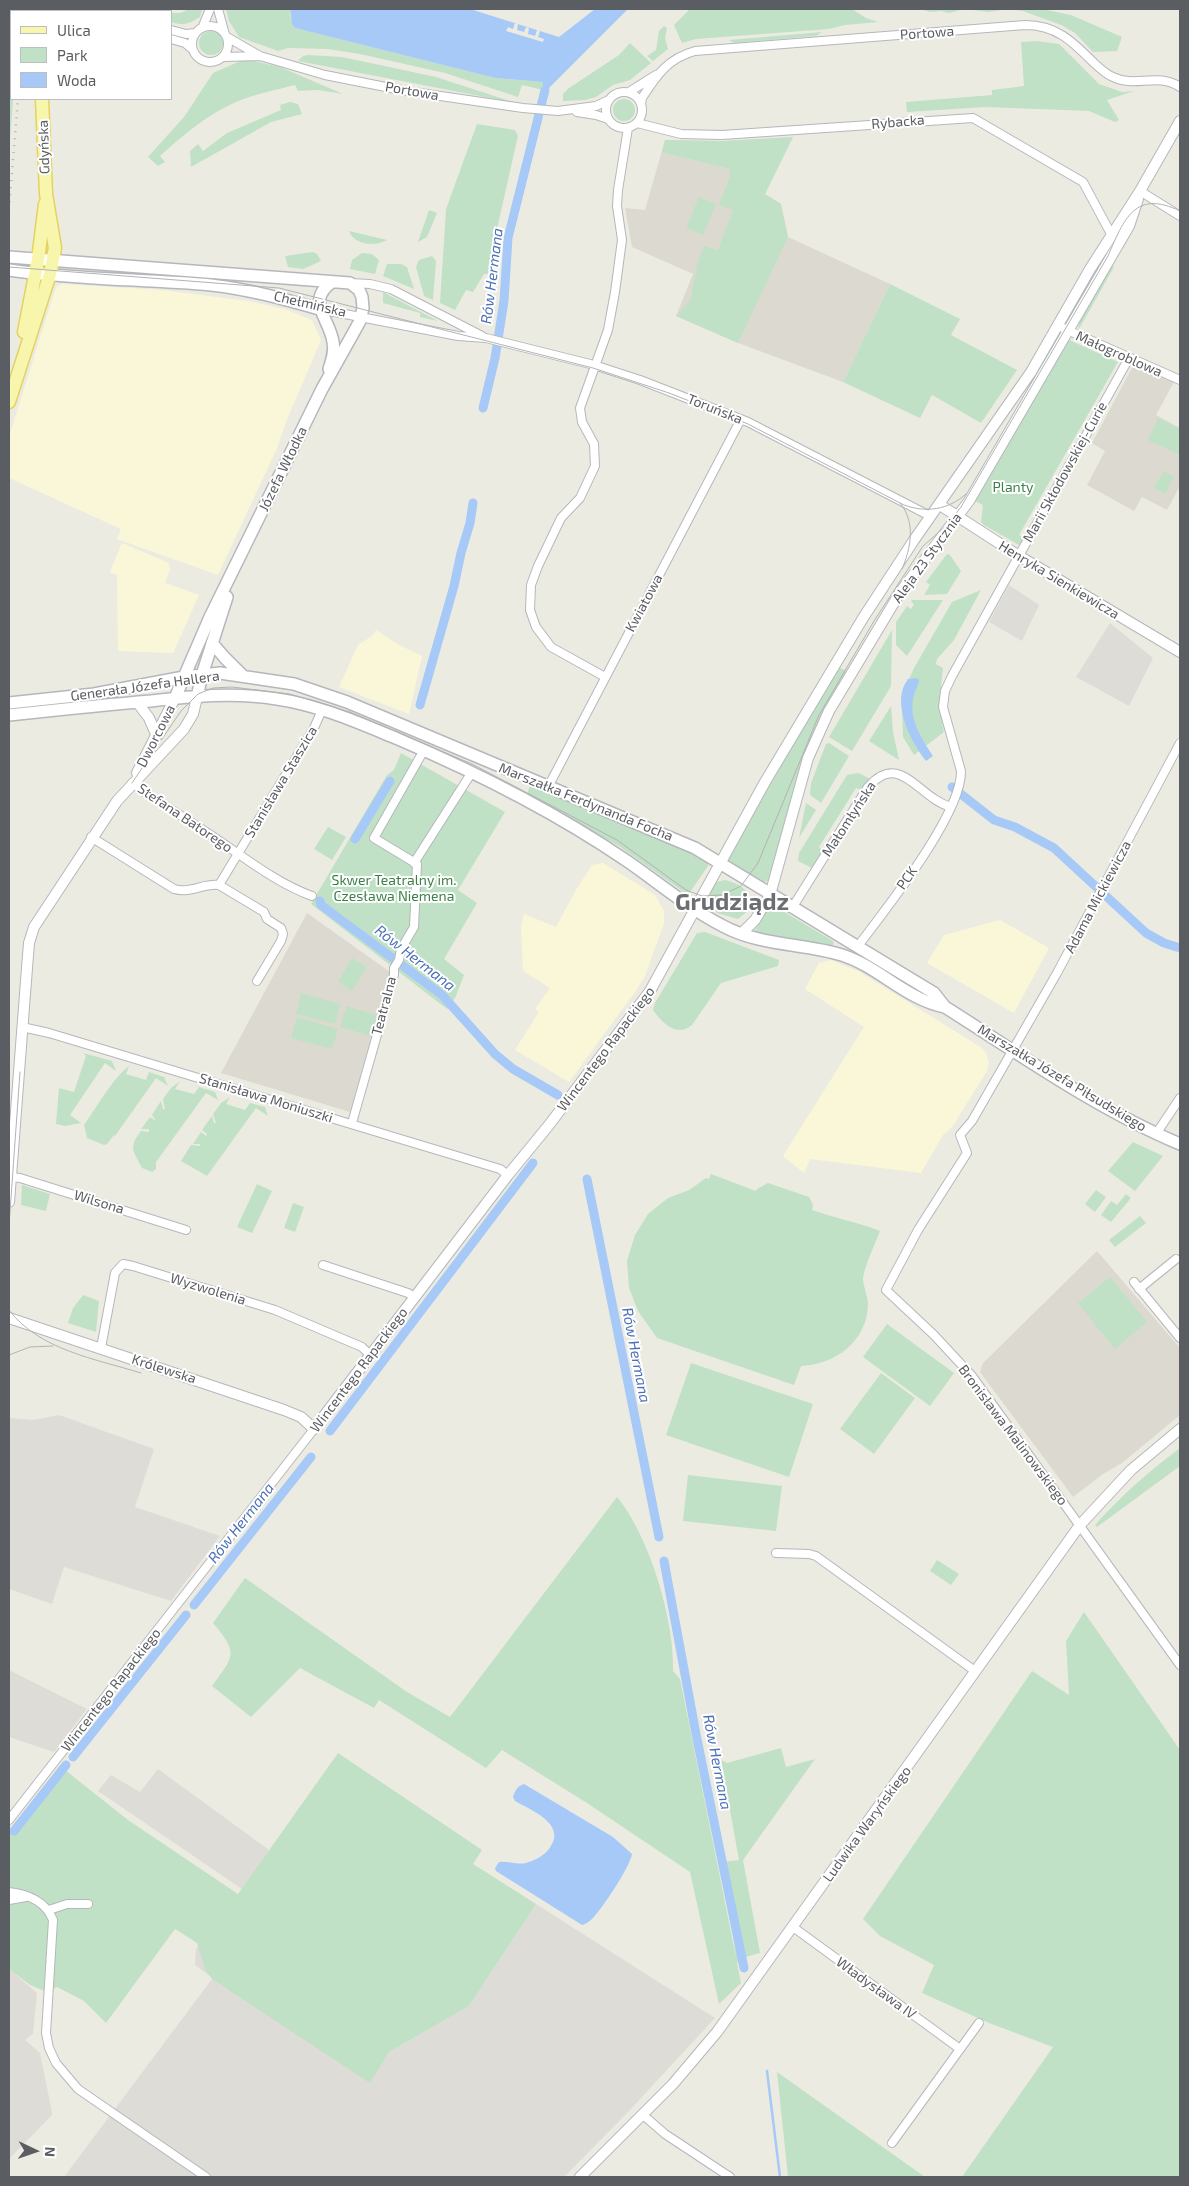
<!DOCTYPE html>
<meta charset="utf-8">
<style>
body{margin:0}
#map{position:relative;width:1189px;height:2186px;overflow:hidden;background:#ecebe2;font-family:"Exo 2",sans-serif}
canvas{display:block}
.frame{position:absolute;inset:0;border:10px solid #5a5d61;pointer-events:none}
.legend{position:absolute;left:10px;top:10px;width:162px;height:90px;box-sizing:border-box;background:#fff;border:1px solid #bdbec0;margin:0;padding:6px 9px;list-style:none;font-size:15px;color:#5a5d61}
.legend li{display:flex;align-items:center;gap:10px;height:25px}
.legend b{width:25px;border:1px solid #bdbec0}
.north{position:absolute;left:10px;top:2126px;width:50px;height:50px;-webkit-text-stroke:4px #fff;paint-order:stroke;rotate:93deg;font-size:14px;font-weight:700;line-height:20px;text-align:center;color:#5a5d61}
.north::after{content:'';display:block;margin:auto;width:18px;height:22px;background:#5a5d61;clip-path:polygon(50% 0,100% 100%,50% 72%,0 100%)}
</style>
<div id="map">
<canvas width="1189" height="2186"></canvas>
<div class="frame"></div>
<ul class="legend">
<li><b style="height:6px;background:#f7f6ac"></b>Ulica</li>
<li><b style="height:14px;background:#c0e1c5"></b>Park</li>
<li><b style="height:14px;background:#a7c9f7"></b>Woda</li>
</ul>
<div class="north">N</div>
</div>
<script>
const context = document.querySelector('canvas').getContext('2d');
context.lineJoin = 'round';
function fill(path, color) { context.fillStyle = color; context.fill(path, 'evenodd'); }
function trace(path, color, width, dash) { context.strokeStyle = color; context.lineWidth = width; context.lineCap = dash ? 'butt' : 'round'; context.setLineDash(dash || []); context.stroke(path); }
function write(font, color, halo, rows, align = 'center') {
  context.font = font + ' "Exo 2",sans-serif'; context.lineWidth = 4; context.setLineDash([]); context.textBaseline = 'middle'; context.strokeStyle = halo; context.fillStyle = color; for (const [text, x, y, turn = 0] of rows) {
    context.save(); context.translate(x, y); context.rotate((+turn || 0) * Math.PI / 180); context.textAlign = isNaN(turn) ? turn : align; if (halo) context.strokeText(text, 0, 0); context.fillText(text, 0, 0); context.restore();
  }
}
fill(new Path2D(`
 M62,284L161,290L248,301L284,309L312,320L321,340L288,417L277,448L218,575L117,539L121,529L9,478V437L56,287Z
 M122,543L169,563L170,569L165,583L199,595L173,653L118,651L117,575L110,572Z
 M376,630L399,645L422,656L409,714L339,687L358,645L372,636Z
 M603,863L655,895L664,911V923L645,976L635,992L569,1082L515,1050L539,1012L535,1009L550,988L523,971L521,926L524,914L556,927L576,890L592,865Z
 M1000,920L1049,948L1014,1013L927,963L944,935Z
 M830,960L858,971L982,1048L986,1053L989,1063L987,1071L952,1127L943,1135L921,1173L810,1159L804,1173L783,1156L864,1027L805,989L819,963Z`), '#faf7d9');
fill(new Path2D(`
 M9,9H26L25,11H11L10,73H9Z
 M1009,585L1039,605L1022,641L989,622Z
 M1110,623L1153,658L1129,706L1076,677Z
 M59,1415L154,1449L135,1507L220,1536L171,1601L64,1567L52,1604L9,1589V1418L33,1420Z
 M9,1670L87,1709L54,1752L9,1737Z
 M158,1769L269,1850L258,1867L369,2083L389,2052L469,2006L536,1904L715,2018L629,2111L564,2177H64L212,1979L226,1988L195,1965L196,1949L242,1889L98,1791L111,1775L140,1792Z
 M9,1969L37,1993L33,2034L25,2040L40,2053L52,2112V2115L9,2159Z`), '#dddcd6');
fill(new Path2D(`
 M793,137L765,194L781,204L788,237L890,284L843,382L738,343L676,316L693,274L632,247L625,208L645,210L665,140L724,141Z
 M1135,362L1174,382L1156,415L1180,428V486L1167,510L1142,497L1134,511L1087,485L1105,451L1092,443Z
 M307,913L390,972L350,1112L221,1073Z
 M1097,1251L1180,1348V1415L1122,1463L1103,1474L1073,1497L980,1372L983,1363Z`), '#dcdad0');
fill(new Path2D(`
 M188,9H202L200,17C189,24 184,26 171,22V13H181Z
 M226,9H290V16L295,28L495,78L544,82L543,90L522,85L518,97L445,73L360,54L327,49L288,48L278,51L239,37L229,21Z
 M690,9H852L866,18L878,22L845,25L829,29L696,39L682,43L674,25Z
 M920,9H1042L1071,15L1122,37L1117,51L1093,52L1075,33L1061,25L1023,11L1008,9L989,12L964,9L949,13L941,11L930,12Z
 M664,26L667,28L665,38L668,49L653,61L647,56L656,50L659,31Z
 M199 43a12 12 0 1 1 24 0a12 12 0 1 1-24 0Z
 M822,32L816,36L734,43L729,40Z
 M1038,41L1059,44L1099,84L1122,92L1134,91L1107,100L1119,120L1115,122L1089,111L985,107L907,112L906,102L992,95V90L1024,86L1021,42Z
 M630,43L651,63L630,80L613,85L596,97L585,100L563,101V94L569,88L619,55Z
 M308,55L342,57L436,77L516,103L298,61L303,56Z
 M245,59L280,67L343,94L318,90L298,91L295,85C276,90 254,94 236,102C208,114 182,136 160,156L165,162L158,166L148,157L184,117L213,73Z
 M11,69L13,99L9,157V73Z
 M613 110a11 11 0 1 1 22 0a11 11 0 1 1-22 0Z
 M290,102L298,104L302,114L271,122L191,167L190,151L198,144L203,151L227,133L281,110L280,105Z
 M477,124L515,130L518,136L496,233L492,274H484L473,292L466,290L455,310L440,303L446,209Z
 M793,137L765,194L781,204L788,237L738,343L676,316L690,301L698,261L704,246L718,250L733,210L719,205L730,176V169L662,152L665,140L724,141Z
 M699,197L716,204L703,235L686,228Z
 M429,210L437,213L427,237L418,242Z
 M349,231L387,240C375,247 354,245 349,231Z
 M313,252L317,254L321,261L303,269L288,267L285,256Z
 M362,253L372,254L379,260L375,274L350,269L352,260Z
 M432,256L436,261L433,300L424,296L416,267L419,260Z
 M387,264H401L407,267L414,289L383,276Z
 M1109,264L1114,267L1079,329L1078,322Z
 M890,284L960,319L951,335L1017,370L981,423L932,395L920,418L843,382Z
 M383,292L438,321L420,317V313L383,303Z
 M1067,339L1118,362L1019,535L1024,538L1019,545L984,525L981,522L983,505L973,500Z
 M1158,418L1180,429V455L1148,440Z
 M1164,471L1174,477L1165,494L1154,488Z
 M947,554L950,555L961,571L947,594L924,595L930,585L926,582Z
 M981,590L954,640L937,659L936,664L943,668C940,690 939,711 944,732L914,755L903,737L902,708L905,688L914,668L952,602Z
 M912,600H943L907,656L896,645V622L907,606L911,609L914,604L911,602Z
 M892,630L891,686L852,751L829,737Z
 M838,667L847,671L820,719L806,750L768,881L764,882L729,861L728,858Z
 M891,706L893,732L899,760L869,741Z
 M829,743L849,756L821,803L810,795L811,783L826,744Z
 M401,753L505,812L458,890L477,903L444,959L464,975L455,998L447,1009L311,904L387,775L394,770Z
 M859,773L870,779L861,790L856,788L819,847L823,850L812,868L798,861L799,853L847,775Z
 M530,785L687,850L708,862V866L688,895L619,846L527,795Z
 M806,803L816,810L799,838Z
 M328,827L346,837L332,860L314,849Z
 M725,880C741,884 754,892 749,910L738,919L717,913L709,902L711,888L716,882Z
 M771,904L833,941L834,944L831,946L753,933Z
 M705,932L779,960L778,966L721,983L692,1025C677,1038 662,1023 653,1010L655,1003L697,933Z
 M352,958L367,967L352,991L338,982Z
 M301,993L340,1004L335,1024L296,1014Z
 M347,1006L377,1015L370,1036L340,1027Z
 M297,1017L338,1029L332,1049L291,1038Z
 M83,1053L112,1061L116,1071L105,1063L70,1115L81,1123L65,1126L56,1124L59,1088L74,1092L86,1056Z
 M129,1066L126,1074L146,1080L149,1072L164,1077L168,1086L156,1078L115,1136L114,1135L107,1144L104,1145L87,1138L84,1125C97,1107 112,1079 129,1066Z
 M180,1081L175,1089L194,1094L199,1087L215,1092L218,1100L206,1093L156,1162V1169L152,1172L142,1168C133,1150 128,1148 141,1131L149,1132V1129H141L150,1117L156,1121L152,1115L161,1101L163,1109H165L163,1099L171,1088Z
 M230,1097L226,1104L245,1110L250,1103L265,1107L268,1116L256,1108L207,1176L181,1161L191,1145L200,1146V1144H193L201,1132L206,1136L207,1134L202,1130L212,1116L214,1123H216L213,1114L221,1103Z
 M1133,1142L1163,1156L1135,1191L1108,1171Z
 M711,1174L756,1191L757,1189L768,1183L809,1197L813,1205L812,1210C835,1218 857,1222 880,1231C875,1244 865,1265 863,1278C863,1286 868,1296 868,1305C867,1341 835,1365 801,1366L794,1385L657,1338L638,1311L629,1288L627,1261L635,1235L648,1214L668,1198L689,1190L706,1178L709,1179Z
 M257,1184L272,1191L252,1233L237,1227Z
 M22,1185L50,1194L46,1211L21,1205Z
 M1096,1190L1106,1197L1095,1212L1085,1204Z
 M1126,1194L1131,1198L1111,1222L1101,1215L1111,1201L1117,1205Z
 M293,1203L304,1207L295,1232L284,1228Z
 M1140,1216L1146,1223L1115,1247L1109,1240Z
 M1110,1277L1147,1322L1115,1349L1078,1303Z
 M83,1295L99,1301L96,1332L68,1323L73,1308Z
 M887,1324L954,1373L930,1406L863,1357Z
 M691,1363L813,1404L789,1477L666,1435Z
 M881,1373L915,1398L874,1454L840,1429Z
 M1180,1448V1466L1097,1527L1095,1525C1122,1495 1148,1472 1180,1448Z
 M688,1475L782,1486L776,1531L683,1521Z
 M617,1497C649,1535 675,1621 673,1671L680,1679L736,1957L723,1862L739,1860L721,1760L727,1763L781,1748L786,1767L815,1759L743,1860L760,1953L742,1958L737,1963L741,1983L719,2004L690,1872L587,1803L502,1750L486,1768L379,1700L374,1708L300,1668L251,1717L212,1686C235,1655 238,1653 213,1623L245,1578L407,1692L450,1717Z
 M937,1560L959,1574L951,1585L930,1571Z
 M1084,1612L1180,1750V2177H962L1053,2047L989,2023L922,1993L934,1965L880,1936L863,1919L1032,1671L1069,1695L1066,1641Z
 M338,1753L482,1850L473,1864L536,1904L469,2006L389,2052L370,2083L212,1979L205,1969L197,1943L175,1929L106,2023L84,2001L57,1987L47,1992L30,1985L9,1969V1831L60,1766L128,1820L238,1894Z
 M777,2072L925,2177H788Z`), '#c0e1c5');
fill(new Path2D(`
 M290,9H470L559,37L595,9H628L547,90H543V82L495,78L295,28L292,24Z
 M917,678L919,680C918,687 914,692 913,699C909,720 922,739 933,756L926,761C911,742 890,702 908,679Z
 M524,1784L613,1837L632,1854C630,1867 602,1909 592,1919C589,1922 586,1924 582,1925L496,1871L495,1868L499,1862C508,1861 516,1865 526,1863C533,1861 544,1856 549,1849C568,1825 533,1811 515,1801L513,1797C515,1791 517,1786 524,1784Z`), '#a7c9f7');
fill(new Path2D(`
 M515,23L518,24L517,30L524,32L526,27L529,28L528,34L535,36L537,30L540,31L538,37L544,39L543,42L506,31L508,27L513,29Z`), '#ecebe2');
trace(new Path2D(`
 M767,2071L780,2177`), '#a7c9f7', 2.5);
trace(new Path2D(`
 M483,408L495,358L504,301L508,238L545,90
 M420,705L454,586L461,553L470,523L473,503
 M952,787L994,820L1015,827L1054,848L1146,933L1164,943L1180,948
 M355,839L390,781
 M320,901L321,905L442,995L495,1054L513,1069L558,1095
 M587,1179L659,1537
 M330,1431L533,1163
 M664,1561L696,1734L744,1968
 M194,1605L311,1457
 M73,1757L186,1615
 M14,1831L66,1765`), '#a7c9f7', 9);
const minor = new Path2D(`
 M97,9L106,11
 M218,9L224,31
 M192 44a18 18 0 1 1 36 0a18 18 0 1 1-36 0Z
 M203,26L210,9
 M171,30L186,34L195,33
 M227,37L260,56L325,75L406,91L523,108L558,111L596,106L609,100
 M171,39L185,43L192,49
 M223,57L260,56
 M606 110a18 18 0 1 1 36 0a18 18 0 1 1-36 0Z
 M629,92L656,75
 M641,104L642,98C656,76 668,58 695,51L1025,25C1057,25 1073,42 1094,63C1100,68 1105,74 1113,77C1135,88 1158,72 1180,87
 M577,112L596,115L608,119
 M637,123L681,134L722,135L973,118L1083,182L1111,234
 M1140,191L1180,216
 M350,283L370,284L391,289L482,336
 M319,309L458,336L486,338L594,365L640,380L748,422L930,516
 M1063,328L1180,380
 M605,677L551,647L536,627L530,610L531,585L538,566L561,518L580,498L595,466L594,444L582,422L580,408L608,330L615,292L622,240L617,206L618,190L628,128
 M1180,743L1057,973L972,1121L960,1135L967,1153L918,1230L886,1290L934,1335L972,1376L1180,1665
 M132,783C156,801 181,815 206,832C239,853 275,883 312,896
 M548,787L741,419
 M91,837L174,889C190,894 203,883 219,885L264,912L267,919L281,928L283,934L281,941L257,981
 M414,863L472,772
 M219,885L314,728L322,710
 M792,908L868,787C900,750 918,798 951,807
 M858,946C885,910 962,814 961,771L943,707L945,691L952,676L1129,358
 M22,1027L49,1033L500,1169L508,1175
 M352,1123L394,975V968L399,960L401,949L414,927L417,864L374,838L424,750
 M1156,1134L1180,1098
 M11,1177L20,1178L186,1230
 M323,1265L408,1293L414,1297
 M1134,1282L1180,1338
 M1139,1289L1176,1259
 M101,1348L115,1273L123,1264L133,1266L275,1310L362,1347L370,1355
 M776,1553L809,1554L816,1556L975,1671
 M9,1820L314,1429
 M9,1892C28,1894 46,1902 53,1920L46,2033L49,2048L56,2063L78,2089L206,2177
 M9,1900L26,1897
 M49,1910L67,1904H88
 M793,1927L960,2049
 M642,2114L665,2134L730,2177
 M892,2143L979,2023`);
const tertiary = new Path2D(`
 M940,505L1019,556L1180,652
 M137,702L149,718L156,734
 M137,773L175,698
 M741,934L755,920L770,895L808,758L829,711L901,591L969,501L1129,226L1138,199
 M9,1202L27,968L29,943L34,927L117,801L184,729L193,714L197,697
 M9,1318L284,1410L301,1417L314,1429L508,1175L549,1125L650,991L765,782L863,618L914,540L1031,372L1090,269L1140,191L1180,121
 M580,2177L673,2084L717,2032L1080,1525L1131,1470L1180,1429`);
const secondary = new Path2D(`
 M9,257L350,283L359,290L362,297L363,308L360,321L322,389L210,617L175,698
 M9,270C76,280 144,279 211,285C248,289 284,299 319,309
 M329,369C332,360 335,351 333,342C330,319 305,301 332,282
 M212,643L225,658L243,676
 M197,697L202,675L227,597
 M9,703L94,694L184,677L220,673L294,684L347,702L695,848L934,993L945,1007C1021,1055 1097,1109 1180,1144
 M9,715C56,710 103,705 151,701C193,696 235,692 277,699C319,705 359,723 398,739C478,773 555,812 627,861C659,883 688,908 723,926C760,946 803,943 842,955C879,967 907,1000 945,1007`);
const primary = new Path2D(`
 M54,11L55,9
 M24,332L38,260L45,204
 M9,402L50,274L55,248L46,194L42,99`);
trace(minor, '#b5b7bb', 10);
trace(tertiary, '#b5b7bb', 12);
trace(secondary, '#b6b7bd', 14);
trace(primary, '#e4d263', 15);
trace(minor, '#fff', 8);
trace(tertiary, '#fff', 10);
trace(secondary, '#fff', 11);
trace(primary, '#f7f6ac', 12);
trace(new Path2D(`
 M9,267L279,288L593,368L669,393L748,424L904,505C926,513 948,510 966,494
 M900,503C916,522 911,548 902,569
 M132,783L181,711L198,694L213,688L232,687L290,694L350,712L472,764L617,840L686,890L702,896L722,895L741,886L758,863L819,715L874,621L923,546L947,525L961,507L1108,256C1124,219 1135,189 1180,211
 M9,1226L20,1072
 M9,1310C39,1350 96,1359 141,1373
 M9,1355L30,1347L53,1346`), '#b2b3b3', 1);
trace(new Path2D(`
 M36,11L37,9
 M9,209L18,99`), '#b2b3b3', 2.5, [1, 6]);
write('14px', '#5a5d61', '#fff', [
 ["Portowa",927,33,-4],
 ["Portowa",412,91,10],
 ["Rybacka",898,122,-5],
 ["Gdyńska",44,147,-92],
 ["Chełmińska",310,304,13],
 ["Małogroblowa",1119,354,24],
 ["Toruńska",715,409,22],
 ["Józefa Włodka",283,469,-64],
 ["Marii Skłodowskiej-Curie",1065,472,-61],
 ["Aleja 23 Stycznia",927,558,-54],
 ["Henryka Sienkiewicza",1059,580,31],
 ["Kwiatowa",644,603,-62],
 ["Generała Józefa Hallera",145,686,-8],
 ["Dworcowa",156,736,-63],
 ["Stanisława Staszica",281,782,-59],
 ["Marszałka Ferdynanda Focha",586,802,22],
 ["Stefana Batorego",185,818,34],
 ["Małomłyńska",849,819,-57],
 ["PCK",907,878,-55],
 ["Adama Mickiewicza",1098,897,-62],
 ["Teatralna",384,1006,-75],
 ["Wincentego Rapackiego",606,1049,-53],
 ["Marszałka Józefa Piłsudskiego",1062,1078,31],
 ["Stanisława Moniuszki",266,1098,17],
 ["Wilsona",99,1202,17],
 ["Wyzwolenia",208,1289,17],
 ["Królewska",164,1369,18],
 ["Wincentego Rapackiego",359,1370,-53],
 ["Bronisława Malinowskiego",1013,1435,53],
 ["Wincentego Rapackiego",111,1690,-52],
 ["Ludwika Waryńskiego",867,1824,-54],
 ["Władysława IV",876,1988,36]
]);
write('14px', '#3c7f49', '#fff', [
 ["Planty",1013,487],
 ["Skwer Teatralny im.",394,880],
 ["Czesława Niemena",394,896]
]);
write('italic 15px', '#4d71b7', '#fff', [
 ["Rów Hermana",492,276,-83],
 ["Rów Hermana",415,958,38],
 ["Rów Hermana",636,1355,79],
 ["Rów Hermana",241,1523,-52],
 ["Rów Hermana",717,1762,79]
]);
write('bold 24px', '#6c6e73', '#fff', [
 ["Grudziądz",732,902]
]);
</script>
